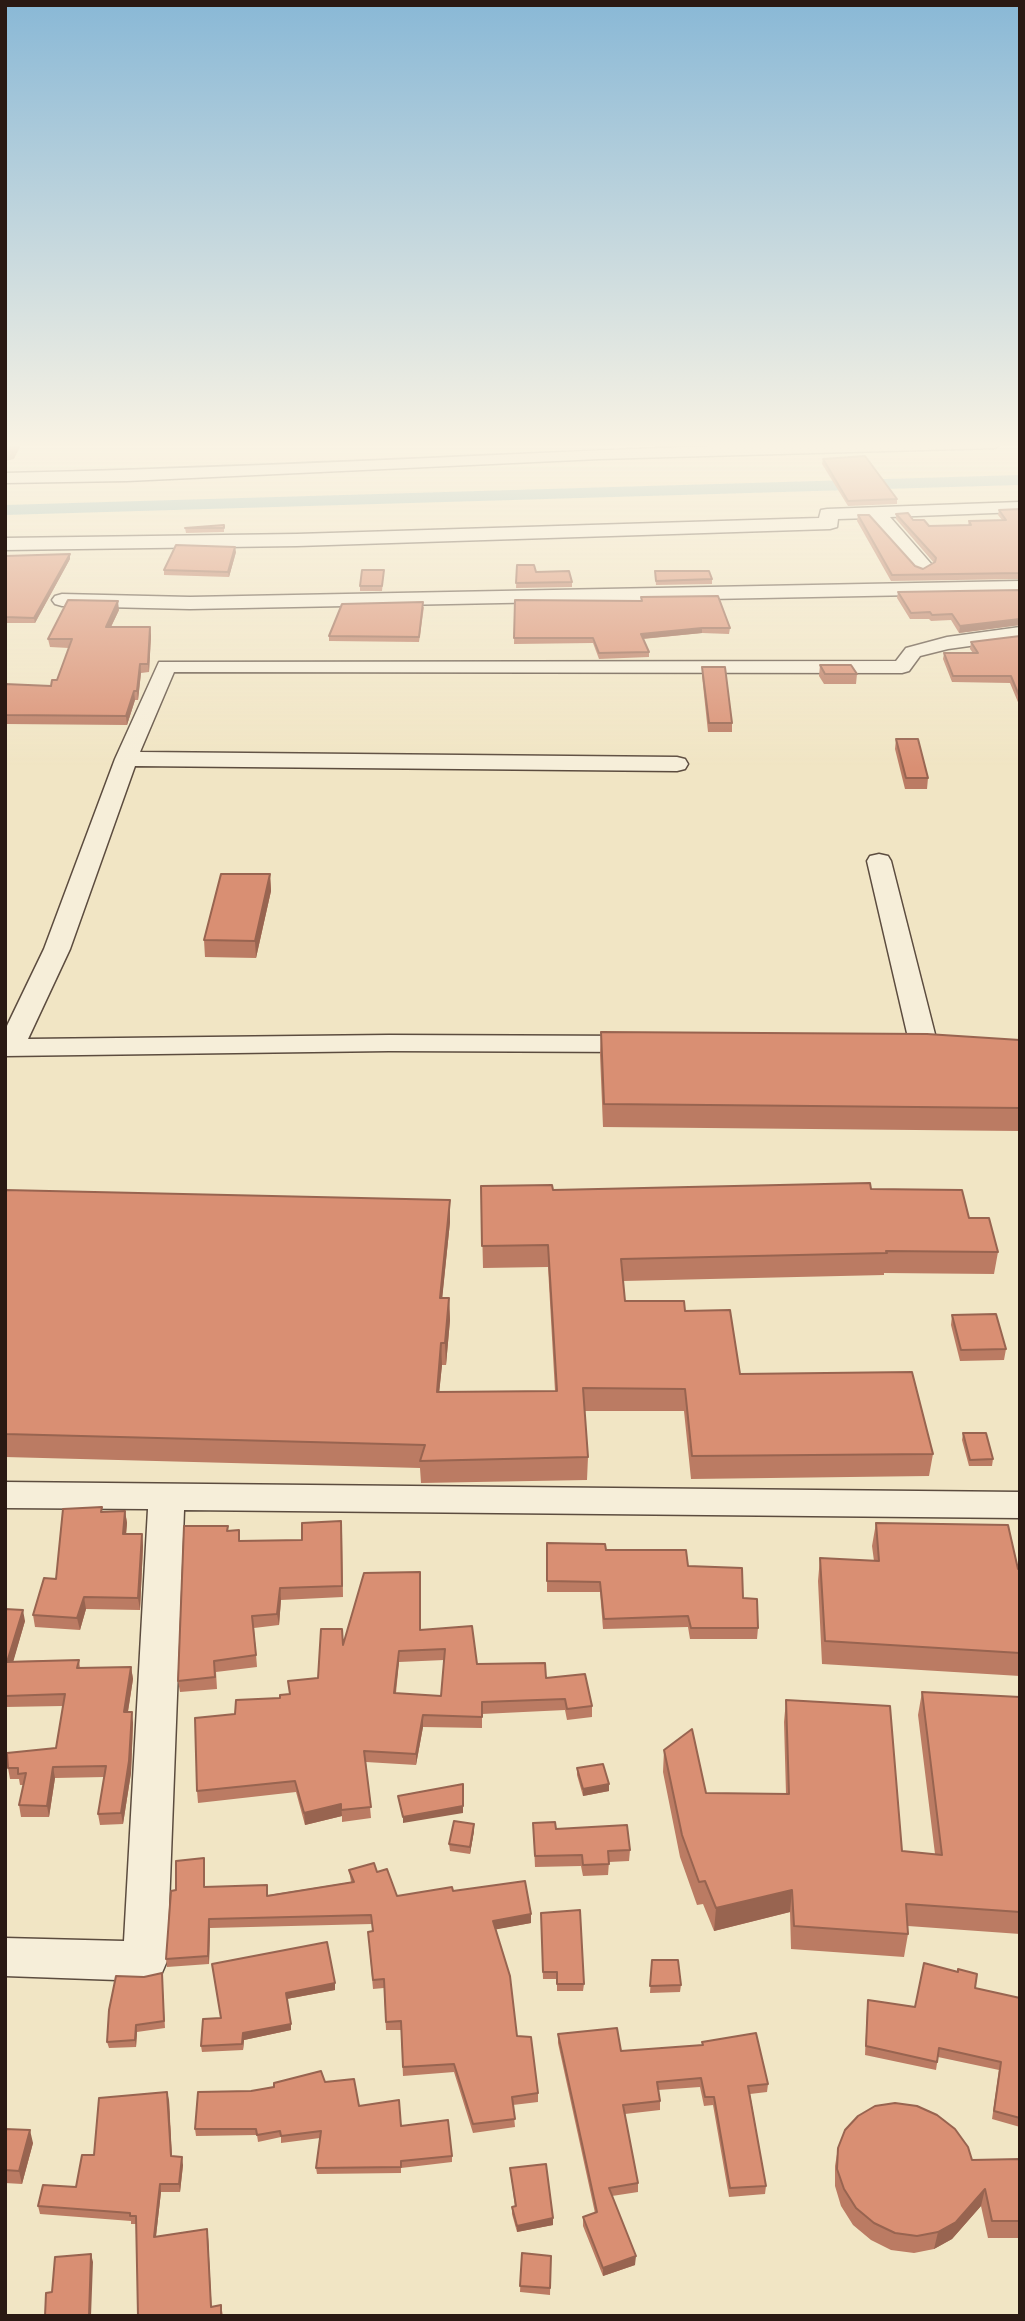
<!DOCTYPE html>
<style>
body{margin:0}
#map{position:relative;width:1025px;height:2321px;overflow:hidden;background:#f1e5c4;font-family:"EB Garamond",serif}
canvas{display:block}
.frame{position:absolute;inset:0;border:7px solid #2a1913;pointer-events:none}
</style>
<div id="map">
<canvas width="1025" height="2321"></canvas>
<div class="frame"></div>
</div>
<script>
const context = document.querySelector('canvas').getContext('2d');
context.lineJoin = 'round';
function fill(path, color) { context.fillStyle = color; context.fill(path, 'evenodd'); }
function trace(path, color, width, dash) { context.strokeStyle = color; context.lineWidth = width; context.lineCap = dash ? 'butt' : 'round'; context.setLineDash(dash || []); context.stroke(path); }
fill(new Path2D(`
 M1020,475V485L5,515V505Z`), '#9cbdbb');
const minor = new Path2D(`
 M799,443H1003L995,448L599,459L127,481L5,483V473C270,468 534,451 799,443Z
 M1020,502V512L890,517L933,566L923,572L916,570L870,518L838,519L837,527L830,529L297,546L5,550V538L297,534L819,518L821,510L827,509Z
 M1020,581V593L190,609L62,606L55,604L52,600L55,596L62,594L190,597Z
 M1020,627V639L948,649L920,656L909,671L902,673L174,672L140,752L677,757L685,759L688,764L685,769L677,771L135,766L70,949L28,1039L389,1035L642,1036L652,1038L656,1044L652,1050L642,1052L389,1051L5,1056V1030L44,949L115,759L159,662L896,661L906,648L947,637Z
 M879,854L888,856L891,861L938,1046L934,1052L924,1054L914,1052L910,1046L867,861L870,856Z
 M5,1482L1020,1492V1518L184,1510L167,1961L161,1975L145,1981L5,1976V1938L124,1941L148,1509L5,1508Z`);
trace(minor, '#5c4c3f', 3);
fill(minor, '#f6eed9');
fill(new Path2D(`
 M823,459L897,499V504L848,506L822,464Z
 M1020,509V579L891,581L857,521L858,515L915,566L923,569L934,563L896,519V514L929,526L968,525L969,521L1002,520L998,515L999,510Z
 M224,525V532L186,533L185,528Z
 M236,552L229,577L164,575V570Z
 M70,554V559L35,623H5V556Z
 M517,565L572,582V587L516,588Z
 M384,570L382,591H360V586Z
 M655,571L712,579V584L656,585Z
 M1020,590V625L959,633L951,620L931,621L929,619H910L897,598L898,592Z
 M641,597L730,628L729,634L702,633L643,639L649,652V657L599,659L593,643L514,644L515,600L641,601Z
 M424,607L419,642L329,641V636Z
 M119,610L111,627H150L151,636L149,672L141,673L138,700H135L127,725L5,724V684L51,686L57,680L69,648L50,647L48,639Z
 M1020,636V707L1010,683L952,682L943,659L944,653H973L970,649L971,642Z
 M820,665L857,674L856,684H824L819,676Z
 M702,667L732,723V732H708L702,676Z
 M896,739L928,778L927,789H905L895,749Z
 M270,874L271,891L256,958L205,957L204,940Z
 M601,1032L1020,1040V1131L603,1127L600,1055Z
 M481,1186L553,1190L871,1189L969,1218L998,1252L994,1274L884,1273V1275L623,1281L625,1301L685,1311L740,1374L933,1454L929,1476L691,1479L684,1411H584L588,1457L587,1480L421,1483L420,1468L5,1457V1190L450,1222L442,1298H449L450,1320L446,1365H442L439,1392L555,1391L548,1267L483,1268Z
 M952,1315L1006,1349L1004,1360L960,1361L951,1325Z
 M963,1433L993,1459L992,1466H969L962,1440Z
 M102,1507V1512L125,1511L127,1523L126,1534H142L143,1546L140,1610L86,1609L80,1630L35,1627L33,1615Z
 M876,1523L1020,1569V1676L822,1664L818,1581L820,1558L874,1561L872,1546Z
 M239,1530L240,1541L302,1540L342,1532L343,1597L281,1600L279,1625L254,1628L257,1667L216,1672L217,1689L180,1692L178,1681L229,1531Z
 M547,1543L606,1550L688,1566L743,1598L758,1628L757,1639H690L688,1627L603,1629L600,1592H547Z
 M5,1609L25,1621L13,1661L79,1660L80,1668L131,1667L133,1679L128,1712L133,1723L131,1773L123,1824L100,1825L98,1814L104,1777L55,1778L49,1817H21L19,1805L24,1785H20L19,1779H10L8,1768L56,1748L63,1706L5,1707Z
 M420,1630L477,1664L546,1678L592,1706V1717L567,1720L565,1710L482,1714V1728L423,1727L416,1765L366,1762L371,1818L342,1822V1816L305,1825L296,1792L198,1803L197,1791L235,1714L290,1694L318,1678L343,1643ZM444,1660L441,1696L396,1693L399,1662Z
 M922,1692L1020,1697V1934L908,1926V1934L904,1957L791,1949L790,1912L714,1931L703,1904L697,1905L680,1857L663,1772L664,1750L706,1793L786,1794L784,1722L786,1700L902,1851L935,1854L918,1715Z
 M577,1768L609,1784V1791L583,1796L577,1775Z
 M533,1823L630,1850L629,1861L609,1862L608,1875L583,1876L581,1866L535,1867Z
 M474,1831L470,1854L450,1851L449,1844Z
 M204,1858L205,1887L268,1895L351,1882L349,1870L377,1872L397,1896L453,1891L531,1923L496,1929L517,2036L538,2093V2102L513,2105L515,2127L473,2133L454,2072L403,2076L401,2030H386L384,1988L373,1989L368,1932L372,1931V1924L210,1928L209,1964L167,1967L166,1959L176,1890Z
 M541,1913L584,1984L583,1991H557V1979H543Z
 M652,1960L681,1985L680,1992L650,1993Z
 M212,1964L335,1990L287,1999L291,2030L244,2040L243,2050L202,2052L201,2046L221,2018Z
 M162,1973L165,2028L137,2032L136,2047L109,2048L107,2042L144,1977Z
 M975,1988L1020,1998V2127L992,2119L999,2070L938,2057L936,2070L865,2055L867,2009L868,2000L915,2007Z
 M558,2034L621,2051L702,2045V2042L768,2084L767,2092L750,2094L766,2186L765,2194L729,2197L713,2105L704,2106L700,2087L658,2090L660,2101V2110L625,2114L638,2183V2192L612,2196L635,2265L603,2276L583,2226V2217L595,2213L558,2043Z
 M325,2082L359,2106L401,2126L452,2156V2162L401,2168V2173L317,2174L316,2168L320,2138L281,2143V2137L258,2142L257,2135L196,2136L195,2129L251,2091Z
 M169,2100L172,2156L183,2165L180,2192H161L156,2236L208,2237L211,2307L221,2305L223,2316H138L136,2224H131V2221L40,2214L38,2206L76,2187L94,2155Z
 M5,2129L33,2143L22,2184L5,2183Z
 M838,2148L972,2160L1020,2159V2238H988L981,2206L952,2239L934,2249L914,2253L891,2250L871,2240L853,2225L841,2206L835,2186V2166Z
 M510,2168L553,2225L517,2232L512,2214V2207H515Z
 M522,2253L551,2256L550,2295L520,2292Z`), '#bb7b63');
fill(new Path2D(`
 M15,443H22L14,459L5,461V449Z
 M235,547L236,552L229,577L228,572Z
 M70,554V559L35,623L34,618Z
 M118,601L119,610L107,635L106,627Z
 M1020,619V625L959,633L960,626Z
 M150,627L151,636L149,672L148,664Z
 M702,628V633L640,639L641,634Z
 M140,664L141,673L138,700L137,691Z
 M134,691L135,700L127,725L126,716Z
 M270,874L271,891L256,958L255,941Z
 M450,1200V1222L440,1320V1298Z
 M449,1298L450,1320L446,1365L445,1343Z
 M441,1343L442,1365L437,1414V1392Z
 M125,1511L127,1523L125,1546L123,1534Z
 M142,1534L143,1546L140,1610L138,1598Z
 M280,1588L281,1600L279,1625L277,1614Z
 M84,1597L86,1609L80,1630L77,1618Z
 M23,1610L25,1621L10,1673L7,1662Z
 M399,1651V1662L394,1705V1693Z
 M131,1667L133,1679L126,1723L124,1712Z
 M132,1712L133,1723L131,1773L123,1824L121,1813Z
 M423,1715V1727L416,1765V1754Z
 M53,1767L55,1778L49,1817L47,1806Z
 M609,1784V1791L583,1796V1789Z
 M341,1804L342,1816L305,1825L304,1813Z
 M463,1806V1813L403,1823V1817Z
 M474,1824V1831L470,1854V1847Z
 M204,1858L205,1867V1896L204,1887Z
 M792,1890L790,1912L714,1931L716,1908Z
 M531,1914V1923L493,1930V1921Z
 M209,1919L210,1928L209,1964L208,1956Z
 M335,1983V1990L286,1999V1993Z
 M291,2024V2030L244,2040L243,2050V2033Z
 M136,2025L137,2032L136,2047L135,2040Z
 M167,2092L169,2100L172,2165L171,2156Z
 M30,2130L33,2143L22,2184L19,2171Z
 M182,2157L183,2165L180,2192L179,2184Z
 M160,2184L161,2192L155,2245L154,2237Z
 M985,2189L981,2206L952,2239L934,2249L938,2232Z
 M553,2218V2225L517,2232V2226Z
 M207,2229L208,2237L212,2315L211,2307Z
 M91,2254L93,2262L91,2316H89Z
 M636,2256L635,2265L603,2276V2268Z`), '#986450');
const building = new Path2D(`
 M5,443H15L13,447L5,449Z
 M865,456L897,499L848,501L823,459Z
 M1020,509V573L892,575L858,515H869L915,566L923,569L935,562L936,558L896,514L908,513L913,520H924L929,526L971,525L969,521L1006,520L999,510Z
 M224,525V528H185Z
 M176,545L235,547L228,572L164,570Z
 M70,554L34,618L5,617V556Z
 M517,565H534L536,572L569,571L572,582L516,583Z
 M362,570H384L382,586H360Z
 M655,571H709L712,579L656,581Z
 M1020,590V619L960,626L952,614L932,615L930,612L911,613L898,592Z
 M718,596L730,628H702L641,634L649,652L599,653L593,638H514L515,600L642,601L641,597Z
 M68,600L118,601L106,627H150L148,664H140L137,691H134L126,716L5,715V684L51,686L52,680H57L72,639H48Z
 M423,602L419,637L329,636L342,604Z
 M1020,636V698L1011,676H953L944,653H978L971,642Z
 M820,665H851L857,674H825Z
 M702,667H725L732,723H709Z
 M896,739H918L928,778H906Z
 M221,874H270L255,941L204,940Z
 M601,1032L927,1034L1020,1040V1108L604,1104Z
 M870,1183L871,1189L962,1190L969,1218H989L998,1252L886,1251L887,1253L621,1259L625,1301H684L685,1311L730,1310L740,1374L912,1372L933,1454L692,1456L685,1389L583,1388L588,1457L420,1461L425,1445L5,1434V1190L450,1200L440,1298H449L445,1343H441L437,1392L557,1391L548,1245L482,1246L481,1186L552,1185L553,1190Z
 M996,1314L1006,1349L961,1350L952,1315Z
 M963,1433H986L993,1459L970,1460Z
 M102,1507L101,1512L125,1511L123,1534H142L138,1598L84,1597L77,1618L33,1615L44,1578L56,1579L63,1509Z
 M341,1521L342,1586L280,1588L277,1614L252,1616L256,1655L214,1661L215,1677L178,1681L184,1526H228L227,1531L239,1530V1541L302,1540V1523Z
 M876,1523L1008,1525L1018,1569H1020V1653L825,1641L820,1558L879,1561Z
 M547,1543L605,1544L606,1550H686L688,1566L742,1568L743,1598L757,1599L758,1628H691L688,1616L604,1619L600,1582L547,1581Z
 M420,1572V1630L472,1626L477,1664L545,1663L546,1678L585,1674L592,1706L567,1709L565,1699L482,1702V1717L423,1715L416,1754L364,1751L371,1807L341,1810V1804L304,1813L295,1781L197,1791L195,1718L235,1714L236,1700L280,1698V1695L290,1694L288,1681L318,1678L321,1629H342L343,1645L364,1573ZM445,1649L441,1696L394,1693L399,1651Z
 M5,1609L23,1610L7,1662L79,1660L77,1668L131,1667L124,1712H132L129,1761L121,1813L98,1814L106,1766L53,1767L47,1806L19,1805L26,1773L18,1774V1768H8L7,1753L56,1748L65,1694L5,1696Z
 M922,1692L1020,1697V1912L906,1904L908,1934L794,1926L792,1890L716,1908L705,1881L699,1882L682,1835L664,1750L692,1729L706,1793L789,1794L786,1700L890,1706L902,1851L942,1855Z
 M603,1764L609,1784L583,1789L577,1768Z
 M463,1784V1806L403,1817L398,1796Z
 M454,1821L474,1824L470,1847L449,1844Z
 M555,1822L556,1829L627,1825L630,1850L608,1851L609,1864L583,1865L582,1855L535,1856L533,1823Z
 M204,1858V1887L267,1885V1896L354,1882L349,1870L374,1863L377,1872L387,1869L397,1896L452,1887L453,1891L525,1881L531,1914L493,1921L510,1976L517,2036L531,2037L538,2093L512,2097L515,2119L473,2124L454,2064L403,2067L401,2021L386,2022L384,1979L373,1980L368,1932L373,1931L371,1915L209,1919L208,1956L166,1959L171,1891L176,1890V1861Z
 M580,1910L584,1984H557V1972H543L541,1913Z
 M327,1942L335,1983L286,1993L291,2024L243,2033L242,2044L201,2046L203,2019L221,2018L212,1964Z
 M652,1960H678L681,1985L650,1986Z
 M924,1963L958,1972V1969L977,1974L975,1988L1020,1998V2118L994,2111L1001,2062L939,2048L937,2062L866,2046L868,2000L915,2007Z
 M162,1973L164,2021L136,2025L135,2040L107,2042L109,2010L116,1976L144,1977Z
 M617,2028L621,2051L703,2045L702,2042L756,2033L768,2084L748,2086L766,2186L730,2188L714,2097H705L701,2078L657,2082L660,2101L623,2105L638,2183L609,2188L636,2256L603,2268L583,2217L597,2212L558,2034Z
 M321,2071L325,2082L354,2079L359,2106L399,2100L401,2126L448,2120L452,2156L401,2161V2167L316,2168L321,2131L281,2136L280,2131L257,2135L256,2129H195L198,2092L251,2091L274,2087V2083Z
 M167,2092L171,2156L182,2157L179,2184H160L154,2237L207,2229L211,2307L221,2305V2316H138L136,2216H130V2213L38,2206L43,2185L76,2187L82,2155H94L99,2098Z
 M895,2103L917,2106L937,2115L955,2129L968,2147L972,2160L1020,2159V2221H992L985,2189L956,2222L938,2232L917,2236L895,2233L874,2223L856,2208L844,2189L837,2169L838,2148L845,2130L858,2116L875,2106Z
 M5,2129L30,2130L19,2171L5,2170Z
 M546,2164L553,2218L517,2226L512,2207L516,2206L510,2168Z
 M522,2253L551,2256L550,2288L520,2286Z
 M91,2254L89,2316H45L46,2293L52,2292L55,2257Z`);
fill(building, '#d98f73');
trace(building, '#986450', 2);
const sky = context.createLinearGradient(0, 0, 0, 768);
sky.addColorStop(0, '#89b8d6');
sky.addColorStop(0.58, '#f9f3e4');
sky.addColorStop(1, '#f9f3e400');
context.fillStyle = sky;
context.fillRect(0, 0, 1025, 768);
</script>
